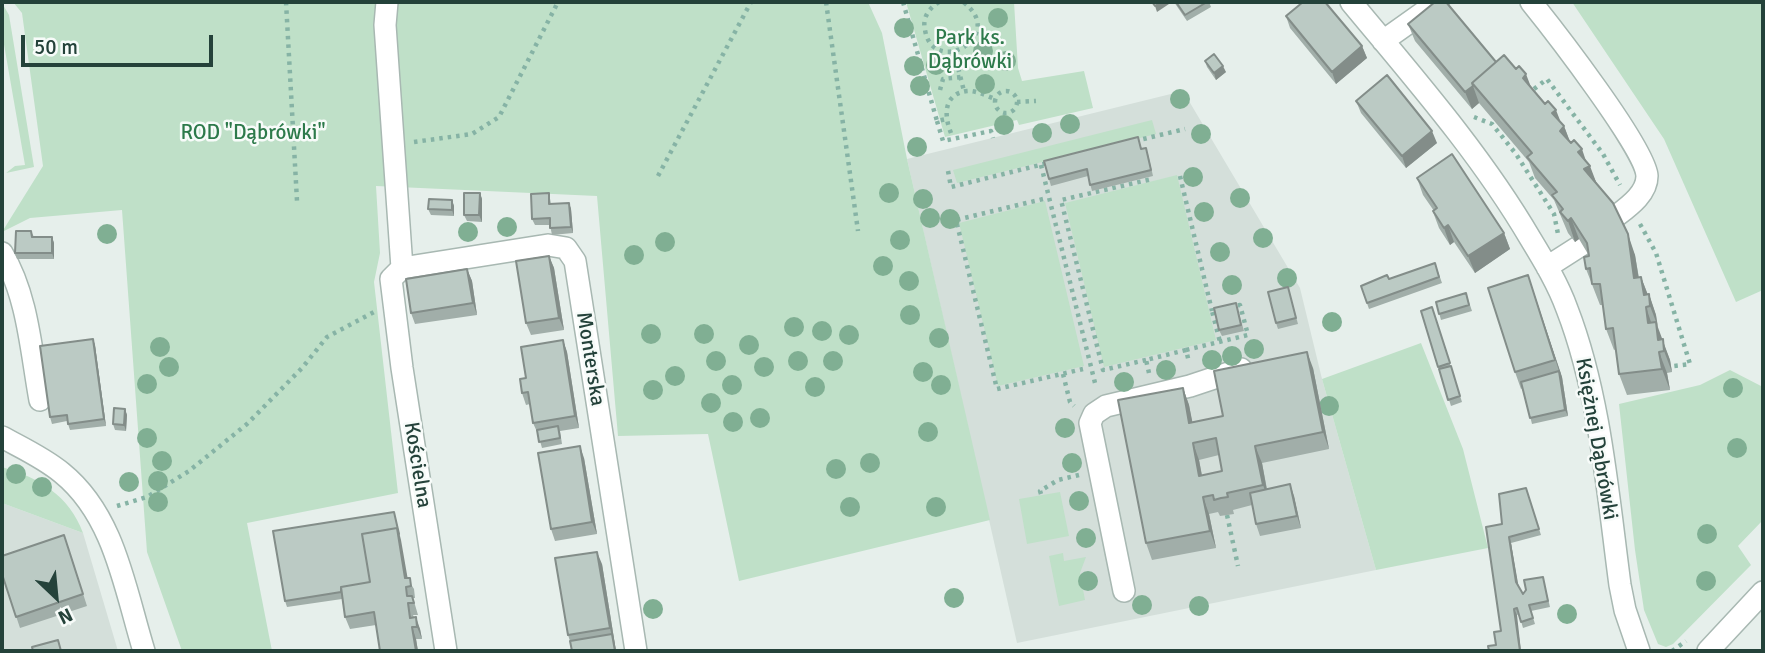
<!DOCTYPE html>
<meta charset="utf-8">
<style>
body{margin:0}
#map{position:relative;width:1765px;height:653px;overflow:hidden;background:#e6efeb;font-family:Signika,sans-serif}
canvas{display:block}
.frame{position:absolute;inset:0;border:4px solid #24423a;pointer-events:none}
.north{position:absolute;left:21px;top:562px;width:70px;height:70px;-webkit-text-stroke:5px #f7fbf9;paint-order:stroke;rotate:154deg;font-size:19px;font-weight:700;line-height:28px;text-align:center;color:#24423a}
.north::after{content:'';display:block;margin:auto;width:24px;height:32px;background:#24423a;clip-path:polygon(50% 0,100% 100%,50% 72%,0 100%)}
.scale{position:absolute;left:21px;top:35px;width:192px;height:32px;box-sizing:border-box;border:4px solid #24423a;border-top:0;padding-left:9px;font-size:21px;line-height:24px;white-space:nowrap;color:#24423a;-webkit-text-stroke:5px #f7fbf9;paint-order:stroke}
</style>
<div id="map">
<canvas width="1765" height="653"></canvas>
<div class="frame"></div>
<div class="north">N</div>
<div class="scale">50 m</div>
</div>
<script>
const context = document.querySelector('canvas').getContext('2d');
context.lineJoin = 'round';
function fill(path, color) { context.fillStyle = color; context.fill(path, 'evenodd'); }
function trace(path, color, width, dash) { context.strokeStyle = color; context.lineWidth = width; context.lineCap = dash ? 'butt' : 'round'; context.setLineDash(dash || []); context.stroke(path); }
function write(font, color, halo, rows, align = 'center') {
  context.font = font + ' Signika,sans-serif'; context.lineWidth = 5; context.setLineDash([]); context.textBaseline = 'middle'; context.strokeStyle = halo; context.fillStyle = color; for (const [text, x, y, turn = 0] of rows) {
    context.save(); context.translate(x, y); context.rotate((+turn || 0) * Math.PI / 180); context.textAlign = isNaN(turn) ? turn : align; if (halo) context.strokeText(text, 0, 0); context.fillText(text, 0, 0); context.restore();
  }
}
fill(new Path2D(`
 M1183,91L1300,288L1322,379L1376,570L1017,643L907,159Z
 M2,503L83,533L118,651H2Z`), '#d4dfda');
fill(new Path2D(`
 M13,2H868L882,33L907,159L990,520L739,581L708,434L618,436L597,196L376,186L380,253L374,282L398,493L247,523L272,651H182L147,552L122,210L30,218L2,232L43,166L22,13Z
 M906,2H1014L1018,68L1022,81L1084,71L1093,108L1019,125L1017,120L945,137Z
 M1572,2H1763V290L1736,302L1664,139Z
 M2,3L9,15L34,167L6,173L15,166L25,165L2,33Z
 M1152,120L1156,134L957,183L953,170Z
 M1177,175L1216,340L1104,367L1065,203Z
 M1045,201L1084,366L998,386L959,223Z
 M1421,343L1463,449L1488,548L1376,570L1322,379Z
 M1730,370L1761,386L1763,393V520L1738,546L1751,565L1673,644L1666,647L1658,644L1644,610L1635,550L1619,404L1700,385Z
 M2,467C39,478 69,495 83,533L2,503Z
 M1060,492L1069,536L1027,544L1019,499Z
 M1063,553L1064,561L1086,557L1080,573L1085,600L1059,606L1049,556Z`), '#bfe0c8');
const minor = new Path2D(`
 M387,2L385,25L402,268
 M1351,2C1414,78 1480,153 1530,238C1544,261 1558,284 1567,309C1600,394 1608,495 1620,585L1625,610L1639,651
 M1531,2C1552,28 1646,149 1647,176C1647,194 1628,207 1615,217
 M1383,41L1438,2
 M2,253C28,296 31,351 40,400
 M1547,267L1583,244
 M2,437C22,448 44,458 62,473C115,516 125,590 144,651
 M1124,591L1090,423L1094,414L1106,406L1190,386L1241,369
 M446,651L402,368L391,279L402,268L548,245L566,248L575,261L636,651
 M1708,651L1763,592`);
trace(minor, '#a8b8b2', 24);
trace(new Path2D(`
 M286,2L297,201
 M826,2L858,231
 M903,2L937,121L946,119
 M939,2C929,8 922,18 925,30C933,78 1009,36 963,2
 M954,52L964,91
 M1534,89L1547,79L1603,154L1620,185
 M940,90L943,79L961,77
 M995 102a11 11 0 1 1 22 0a11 11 0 1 1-22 0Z
 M1017,102L1036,101
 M1474,117L1492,124L1516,154L1554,214L1558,234
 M937,121L943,141L991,131L993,138
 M951,133C944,116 943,94 967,91C975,90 987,96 995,99
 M1135,141L1185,129
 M414,142L472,134L499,117L558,2
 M1041,165L1096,387
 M948,171L951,187L1048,163
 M658,176L751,2
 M1180,176L1212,311
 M1043,199L956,220L997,389L1083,369
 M1640,224L1656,253L1690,364L1674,366
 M1219,309L1212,311L1220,342
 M1186,350L1248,335L1240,305L1234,306
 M1146,360L1103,370L1061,200L1152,179
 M1149,373L1146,360L1186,350L1189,362
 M1063,374L1070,402L1074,406
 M1041,494L1040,491L1058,480L1079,475
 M117,506L147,497L189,471L247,424L302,368L327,337L374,312
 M1227,515L1238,566
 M1672,651L1686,641`), '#86b3a5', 4.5, [3.5, 5]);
trace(minor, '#fff', 21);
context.fillStyle = '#80af93';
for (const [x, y] of [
 [998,18],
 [904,28],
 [983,51],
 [1006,61],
 [936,65],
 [914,66],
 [985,84],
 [920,86],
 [1180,99],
 [1070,124],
 [1004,125],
 [1042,133],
 [1201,134],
 [917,147],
 [1193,177],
 [889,193],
 [1240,198],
 [923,199],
 [1204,212],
 [930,218],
 [950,219],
 [507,227],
 [468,232],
 [107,234],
 [1263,238],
 [900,240],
 [665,242],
 [1220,252],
 [634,255],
 [883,266],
 [1287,278],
 [909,281],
 [1232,285],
 [910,315],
 [1332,322],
 [794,327],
 [822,331],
 [651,334],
 [704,334],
 [849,335],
 [939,338],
 [749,345],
 [160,347],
 [1254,349],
 [1232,356],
 [1212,360],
 [716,361],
 [798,361],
 [833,361],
 [169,367],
 [764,367],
 [1166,370],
 [923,372],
 [675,376],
 [1124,382],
 [147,384],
 [732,385],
 [941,385],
 [815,387],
 [1733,388],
 [653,390],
 [711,403],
 [1329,406],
 [760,418],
 [733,422],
 [1065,428],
 [928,432],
 [147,438],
 [1737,448],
 [162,461],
 [870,463],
 [1072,463],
 [836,469],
 [16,474],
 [158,481],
 [129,482],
 [42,487],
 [1079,501],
 [158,502],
 [850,507],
 [936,507],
 [1707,534],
 [1086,538],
 [1088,581],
 [1706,581],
 [954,598],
 [1142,605],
 [1199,606],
 [653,609],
 [1567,614]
]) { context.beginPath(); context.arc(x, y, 10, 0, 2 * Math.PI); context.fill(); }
fill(new Path2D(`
 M1174,2H1209L1211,7L1187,21Z
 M1286,16L1362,46L1367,58L1336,84L1290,28Z
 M1408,24L1496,62L1531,87L1564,126L1570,142L1586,161L1597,184L1635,255L1639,278L1641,277L1648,295L1649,294L1656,315L1657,327L1670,360L1672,372L1667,373L1670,390L1627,395L1619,374L1616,349L1614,350L1606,329L1603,305H1600L1586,269L1588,254L1579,239L1575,242L1568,233L1554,200L1535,178L1529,162L1479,103L1472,109L1415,41Z
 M1205,61L1226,72L1216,80L1207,67Z
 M1356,101L1437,143L1406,168L1361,113Z
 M1141,149L1148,154L1153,176L1092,191L1088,176L1051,186L1049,179Z
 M1417,178L1504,233L1510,249L1475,273L1454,242L1450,245L1439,228L1433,212L1434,211L1423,195Z
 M480,193L482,199V222L467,221L464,215Z
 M549,193L551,204L569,203L571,209L573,233L552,235L550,225H535L532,219Z
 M452,200L454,206V216L431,215L428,209Z
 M31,231L34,237H52L54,243V259H17L15,253Z
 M549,256L554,268L564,330L531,335L526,323Z
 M1435,263L1442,283L1369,309L1361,286L1389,279Z
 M467,269L472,281L477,315L415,324L411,313Z
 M1528,275L1562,377L1568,416L1532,424L1523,388L1521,389L1515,372Z
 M1288,287L1298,324L1278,329L1276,323Z
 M1468,299L1472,311L1441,320L1436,302Z
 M1236,303L1244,331L1222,336L1219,330Z
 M1432,307L1462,402L1451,406L1421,311Z
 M93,339L95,345L106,426L70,430L67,421L52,424L50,417Z
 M563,340L567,352L579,428L560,431L562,444L542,448L538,434L533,423L530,404L526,405L522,393L526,378Z
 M1313,368L1329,449L1262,463L1267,489L1294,496L1301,528L1260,536L1256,524L1252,505L1233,510L1234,514L1220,516L1218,512L1209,514L1216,548L1152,560L1146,543L1183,388L1189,405L1192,422L1223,416ZM1219,455L1222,471L1202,475L1199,460Z
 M125,409L127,415L126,431L115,430L113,424Z
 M584,458L597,534L555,541L551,529Z
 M1526,488L1541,535L1511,543L1518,585L1523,594L1543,577L1550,607L1531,611L1535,624L1523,628L1519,614L1517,615L1496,645L1501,631L1502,524Z
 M396,519L407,578L414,589L415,598H413L418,615H413L420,629L422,639H416L418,651H380L376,625L350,629L345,617L342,599L287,607L285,601Z
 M64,535L87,606L20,628L2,574Z
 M602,564L616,651L570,641L568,635Z`), '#a1aea9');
fill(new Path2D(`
 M1161,2H1169V4L1157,12L1155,6Z
 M1362,46L1367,58L1336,84L1332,72Z
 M1223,66L1226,72L1216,80L1214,73Z
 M1526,74L1534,95L1523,78Z
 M1473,86L1479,103L1472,109L1465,92Z
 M1556,110L1563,128L1564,126L1572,147L1568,152L1552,113Z
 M1432,131L1437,143L1406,168L1402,156Z
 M1582,149L1588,167L1590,166L1598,187L1592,190L1578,152Z
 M480,193L482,199V222L479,215Z
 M452,200L454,206V216L452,210Z
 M569,203L571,209L573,233L571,227Z
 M1571,218L1579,239L1575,242L1568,221Z
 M1448,225L1454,242L1450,245L1444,228Z
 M1504,233L1510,249L1475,273L1468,256Z
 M1628,234L1635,255L1642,299L1634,278Z
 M52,237L54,243V259L52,253Z
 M549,256L554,268L564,330L559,318Z
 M467,269L472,281L477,315L473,303Z
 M1528,275L1562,377L1568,416L1565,410L1559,371Z
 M1641,277L1649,298L1644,295Z
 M1649,294L1656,315L1658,327L1650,306Z
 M1646,307L1653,328L1648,323Z
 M1656,322L1670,360L1672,372L1664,351L1658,340Z
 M93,339L95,345L106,426L104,419Z
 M563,340L567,352L579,428L575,416Z
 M1307,352L1313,368L1329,449L1323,432Z
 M1659,352L1667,373L1670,390L1662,369Z
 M1183,388L1189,405L1196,440L1189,423Z
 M125,409L127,415L126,431L124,425Z
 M1193,443L1199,460L1205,493L1199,476Z
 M580,446L584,458L597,534L592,522Z
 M1255,446L1262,463L1269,502L1263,485Z
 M1290,484L1294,496L1301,528L1297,516Z
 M1203,497L1209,514L1216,548L1210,531Z
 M394,512L401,540L409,586L405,578Z
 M1509,537L1511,543L1519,589L1516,582Z
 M597,552L602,564L616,651H615L610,628Z
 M1514,609L1517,615L1521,651H1520Z
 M416,617L420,629L422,639L417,627Z
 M412,627L416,639L418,651H416Z`), '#838d89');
const building = new Path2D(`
 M1152,2H1161L1155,6Z
 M1176,2H1207L1185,15Z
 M1303,2H1325L1362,46L1332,72L1286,16Z
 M1435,2H1446L1496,62L1472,83L1473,86L1465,92L1408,24Z
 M1214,54L1223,66L1214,73L1205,61Z
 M1504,55L1516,69L1519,66L1526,74L1523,78L1545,104L1548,101L1556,110L1552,113L1564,126L1560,131L1571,143L1574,140L1582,149L1578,152L1590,166L1584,169L1613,203L1628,234L1634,278L1641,277L1644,295L1649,294L1650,306L1646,307L1648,323L1656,322L1658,340L1663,339L1664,351L1659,352L1662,369L1619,374L1613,328L1606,329L1600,284H1592L1590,268L1586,269L1584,257L1589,256L1587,243L1571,218L1568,221L1560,212L1563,209L1552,195L1557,192L1527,157L1532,153L1472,83Z
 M1387,75L1432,131L1402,156L1356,101Z
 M1138,137L1141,149L1146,148L1151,170L1090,185L1087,169L1049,179L1044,161Z
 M1452,154L1504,233L1468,256L1448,225L1444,228L1433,211L1437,208L1417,178Z
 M464,193H480L479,215H464Z
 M549,193V204L569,203L571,227L550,228V218L532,219L531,194Z
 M429,199L452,200V210L428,209Z
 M16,231H31L32,237H52V253H15Z
 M549,256L559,318L526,323L516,261Z
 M1435,263L1439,277L1367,303L1361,286L1387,275L1389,279Z
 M467,269L473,303L411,313L406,279Z
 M1528,275L1555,360L1515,372L1488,288Z
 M1288,287L1296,318L1276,323L1268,292Z
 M1466,293L1469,305L1439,314L1436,302Z
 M1236,303L1241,325L1219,330L1214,308Z
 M1432,307L1450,363L1438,367L1421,311Z
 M93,339L104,419L68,424L67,415L50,417L40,346Z
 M563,340L575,416L533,423L528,392L522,393L520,379L526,378L521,347Z
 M1307,352L1323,432L1255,446L1263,485L1227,493L1228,497L1221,498L1214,500L1213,495L1203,497L1210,531L1146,543L1118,400L1183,388L1189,423L1223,416L1214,371ZM1216,438L1222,471L1199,476L1193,443Z
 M1451,366L1460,396L1448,400L1439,369Z
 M1559,371L1565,410L1530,418L1521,382Z
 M114,408L125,409L124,425L113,424Z
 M558,426L560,438L539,442L537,430Z
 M580,446L592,522L551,529L538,453Z
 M1290,484L1297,516L1256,524L1250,493Z
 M1526,488L1539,529L1509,537L1516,582L1523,594L1526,590L1524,580L1543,577L1548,601L1529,605L1533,618L1521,622L1517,608L1514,609L1520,651H1489L1488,646L1496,645L1494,632L1501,631L1486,527L1502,524L1499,494Z
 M394,512L399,534L397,528L362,534L370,582L341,587V592L285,601L273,531Z
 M397,528L405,578H410L411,586L406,587L407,596H412L414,603H408L410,618L416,617L417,627H412L416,651H380L374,612L345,617L341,587L370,582L362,534Z
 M64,535L83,594L16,617L2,574V556Z
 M597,552L610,628L568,635L555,558Z
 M612,634L615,651H572L570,641Z
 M58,640L61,651H33L32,647Z`);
fill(building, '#bbcac4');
trace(building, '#838d89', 2);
write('21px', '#2d7a4b', '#f7fbf9', [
 ["Park ks.",970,38],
 ["Dąbrówki",970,62],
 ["ROD \"Dąbrówki\"",253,133]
]);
write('21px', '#24423a', '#f7fbf9', [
 ["Monterska",590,359,81],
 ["Księżnej Dąbrówki",1596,439,80],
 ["Kościelna",417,465,81]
]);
</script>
